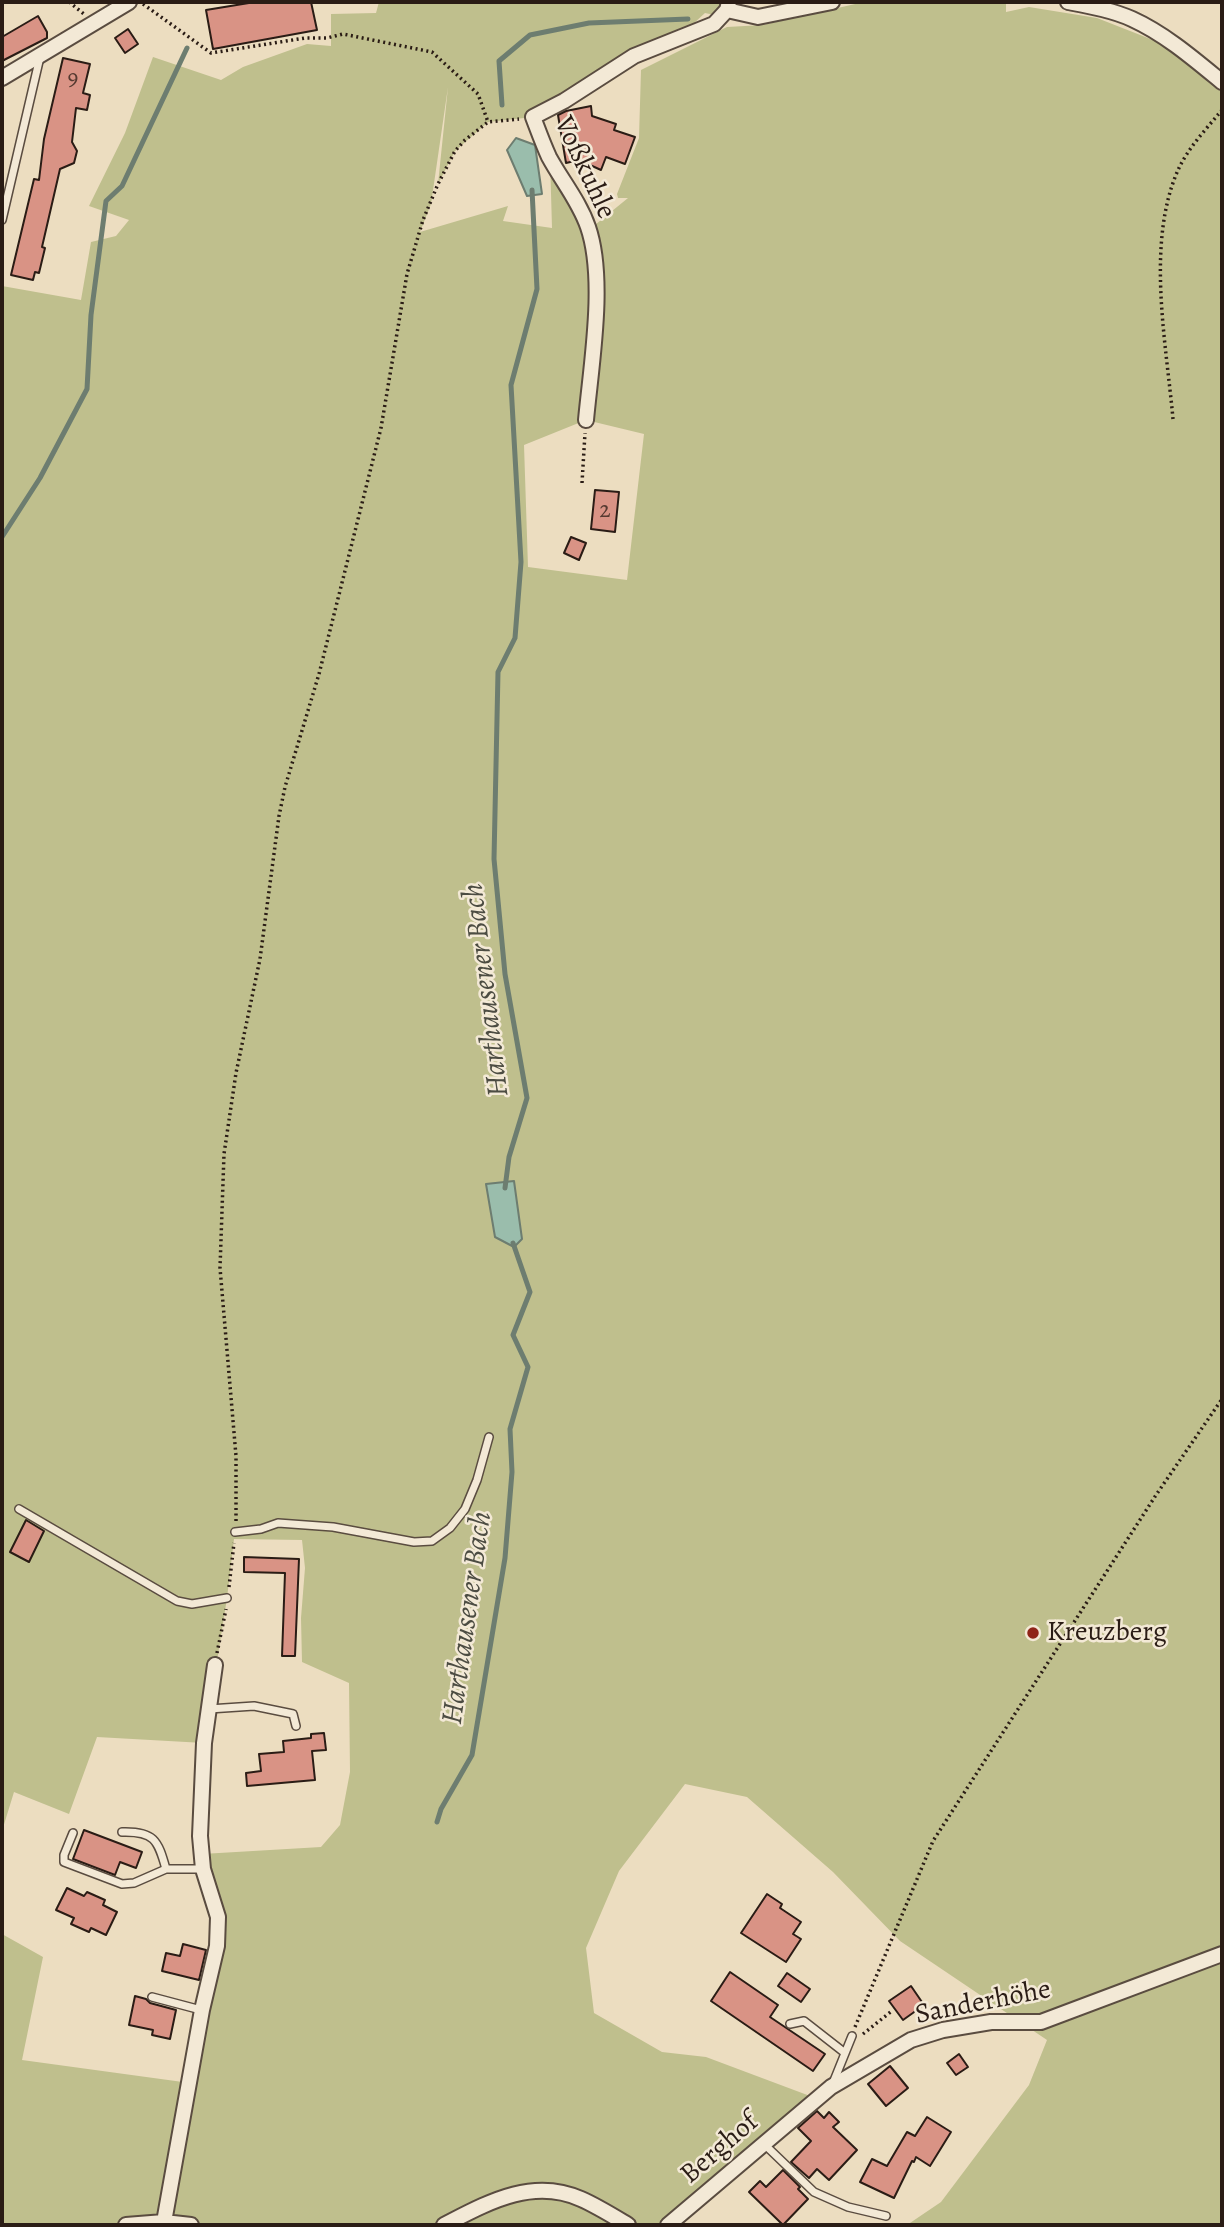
<!DOCTYPE html>
<meta charset="utf-8">
<style>
body{margin:0}
#map{position:relative;width:1224px;height:2227px;overflow:hidden;background:#ecddc0;font-family:Alegreya,serif}
canvas{display:block}
.frame{position:absolute;inset:0;border:4px solid #2a1c15;pointer-events:none}
</style>
<div id="map">
<canvas width="1224" height="2227"></canvas>
<div class="frame"></div>
</div>
<script>
const context = document.querySelector('canvas').getContext('2d');
context.lineJoin = 'round';
function fill(path, color) { context.fillStyle = color; context.fill(path, 'evenodd'); }
function trace(path, color, width, dash) { context.strokeStyle = color; context.lineWidth = width; context.lineCap = dash ? 'butt' : 'round'; context.setLineDash(dash || []); context.stroke(path); }
function write(font, color, halo, rows, align = 'center') {
  context.font = font + ' Alegreya,serif'; context.lineWidth = 5; context.setLineDash([]); context.textBaseline = 'middle'; context.strokeStyle = halo; context.fillStyle = color; for (const [text, x, y, turn = 0] of rows) {
    context.save(); context.translate(x, y); context.rotate((+turn || 0) * Math.PI / 180); context.textAlign = isNaN(turn) ? turn : align; if (halo) context.strokeText(text, 0, 0); context.fillText(text, 0, 0); context.restore();
  }
}
fill(new Path2D(`
 M379,2H731L733,19L705,13L693,24L632,51L533,117L488,122L455,151L438,184L448,87L431,204L420,232L508,206L503,221L552,228L550,158L590,229L628,198H618L617,194L639,138L641,70L727,27L763,25L864,2H1006V12L1029,7L1097,18L1186,53L1222,82V2225H907L941,2202L1029,2085L1047,2040L900,1941L833,1872L747,1797L685,1784L619,1871L586,1948L594,2013L662,2052L706,2057L810,2096L664,2225H2V1934L43,1957L22,2060L190,2083L217,1946L202,1854L321,1847L340,1825L350,1772L349,1683L302,1662L301,1618L305,1568L302,1540L234,1539L227,1598L204,1743L97,1737L69,1814L14,1792L2,1831V286L81,300L91,242L116,236L129,220L89,206L125,133L153,57L221,80L243,67L307,44L331,46V14L376,13ZM586,420L644,434L627,580L528,567L524,445Z`), '#bfbf8d');
const water = new Path2D(`
 M516,138L535,145L542,194L527,196L507,150Z
 M514,1181L522,1239L514,1247L495,1237L486,1184Z`);
fill(water, '#9abdac');
trace(water, '#6d7d70', 2);
trace(new Path2D(`
 M502,105L499,61L530,35L589,23L688,19
 M2,537L40,478L87,389L91,315L106,201L122,186L187,48
 M505,1188L509,1157L527,1098L505,974L494,859L498,672L515,638L521,562L511,385L537,289L532,190
 M437,1822L441,1809L472,1755L505,1558L512,1472L510,1429L528,1367L513,1335L530,1292L513,1243`), '#6d7d70', 5);
const building = new Path2D(`
 M255,2H311L317,30L213,49L206,10Z
 M38,16L47,32V38L2,61V37Z
 M128,29L138,44L125,53L115,38Z
 M63,58L90,64L83,93L90,95L87,110L76,108L72,142L77,151L74,163L60,169L42,247L45,248L39,273L35,272L33,280L11,275L34,179L39,180L44,139Z
 M591,106L592,116L616,124L614,130L635,137L625,164L606,157L601,170L579,160L566,163L558,115L566,111Z
 M595,490L619,492L615,532L591,529Z
 M571,537L586,543L579,560L564,553Z
 M26,1520L44,1531L29,1562L10,1552Z
 M244,1557L299,1559L295,1656H282L285,1573L244,1572Z
 M324,1733L326,1750L312,1751L315,1780L247,1786L246,1773L261,1771L259,1754L284,1752L283,1741L311,1738V1734Z
 M84,1830L142,1852L136,1868L120,1862L115,1875L73,1859Z
 M67,1888L84,1896L87,1892L105,1900L103,1905L117,1912L106,1935L91,1928L89,1932L71,1924L74,1918L56,1910Z
 M767,1894L782,1904L780,1908L801,1922L793,1934L801,1939L786,1962L741,1933Z
 M183,1944L206,1950L199,1980L162,1971L166,1953L180,1956Z
 M730,1972L778,2005L770,2017L825,2054L813,2071L711,2001Z
 M787,1973L810,1989L801,2002L778,1986Z
 M911,1986L924,2005L903,2020L889,2001Z
 M135,1996L146,1999L150,2003L176,2010L170,2039L152,2035L153,2030L129,2025Z
 M959,2054L968,2067L956,2075L947,2063Z
 M890,2066L908,2088L886,2106L868,2084Z
 M817,2111L824,2118L829,2112L839,2122L833,2127L857,2150L829,2180L817,2169L809,2178L791,2162L811,2141L798,2128Z
 M927,2117L951,2132L930,2166L916,2157L914,2162L912,2161L894,2198L860,2182L872,2159L887,2166L907,2132L915,2136Z
 M783,2170L800,2187L798,2189L808,2199L783,2225L749,2192L760,2181L766,2187Z`);
fill(building, '#d99385');
trace(building, '#2a1c15', 2);
const lane = new Path2D(`
 M2,220L40,57
 M19,1509L177,1601L192,1604L227,1598
 M235,1532L261,1529L278,1523L333,1527L414,1542L432,1541L450,1528L465,1509L477,1480L489,1437
 M209,1709L254,1706L293,1714L296,1726
 M122,1832C154,1831 158,1840 166,1869
 M73,1833L64,1855V1862L122,1884L134,1883L166,1869H203
 M152,1997L201,2010
 M790,2024L804,2021L845,2053
 M833,2083L852,2036
 M764,2144L814,2192L848,2207L886,2216`);
const street = new Path2D(`
 M1068,2C1089,6 1112,10 1132,19C1165,34 1194,59 1222,82
 M727,10L758,17L832,2
 M2,78L129,2
 M586,420C591,365 606,279 588,227C579,201 562,181 549,157C543,144 538,130 533,117L564,101L634,56L714,24L727,10L729,2
 M164,2222L202,2010L217,1946L218,1917L203,1869L200,1836L204,1743L215,1665
 M126,2225L164,2222L191,2225
 M444,2225C487,2203 532,2177 581,2199C597,2206 613,2216 628,2225
 M668,2225L831,2087L911,2040L943,2030L991,2022H1041L1222,1954`);
trace(lane, '#5a4c40', 10);
trace(street, '#5a4c40', 18);
trace(new Path2D(`
 M69,2L84,14
 M143,4L211,53L305,38H327L343,34L432,52L478,94L488,122
 M1173,419C1166,341 1146,243 1178,170C1188,148 1207,128 1222,110
 M582,483L585,433
 M236,1521V1456L220,1268L224,1154L236,1073L260,959L279,816L285,787L319,674L381,428L407,274L423,220L438,184L455,151L465,140L488,122L519,119
 M229,1587L234,1543
 M217,1653L226,1609
 M855,2027L933,1841L1156,1495L1222,1399
 M863,2034L893,2010`), '#2a1c15', 3.5, [2, 3.5]);
trace(lane, '#f3e9d6', 7);
trace(street, '#f3e9d6', 14);
for (const [x, y, r, color] of [
 [1033,1633,7,"#8f2418"]
]) { const dot = new Path2D(); dot.arc(x, y, r, 0, 2 * Math.PI); context.fillStyle = color; context.fill(dot); trace(dot, '#f3e9d6', 2.5); }
write('24px', '#563a31', null, [
 ["9",73,79],
 ["2",605,511]
]);
write('28px', '#2a1c15', '#f3e9d6', [
 ["Voßkuhle",584,168,65],
 ["Sanderhöhe",983,2003,-11],
 ["Berghof",720,2149,-41]
]);
write('28px', '#2a1c15', '#f3e9d6', [
 ["Kreuzberg",1047,1633]
], 'left');
write('italic 30px', '#4c4c42', '#f3e9d6', [
 ["Harthausener Bach",487,990,-97],
 ["Harthausener Bach",468,1618,-82]
]);
</script>
